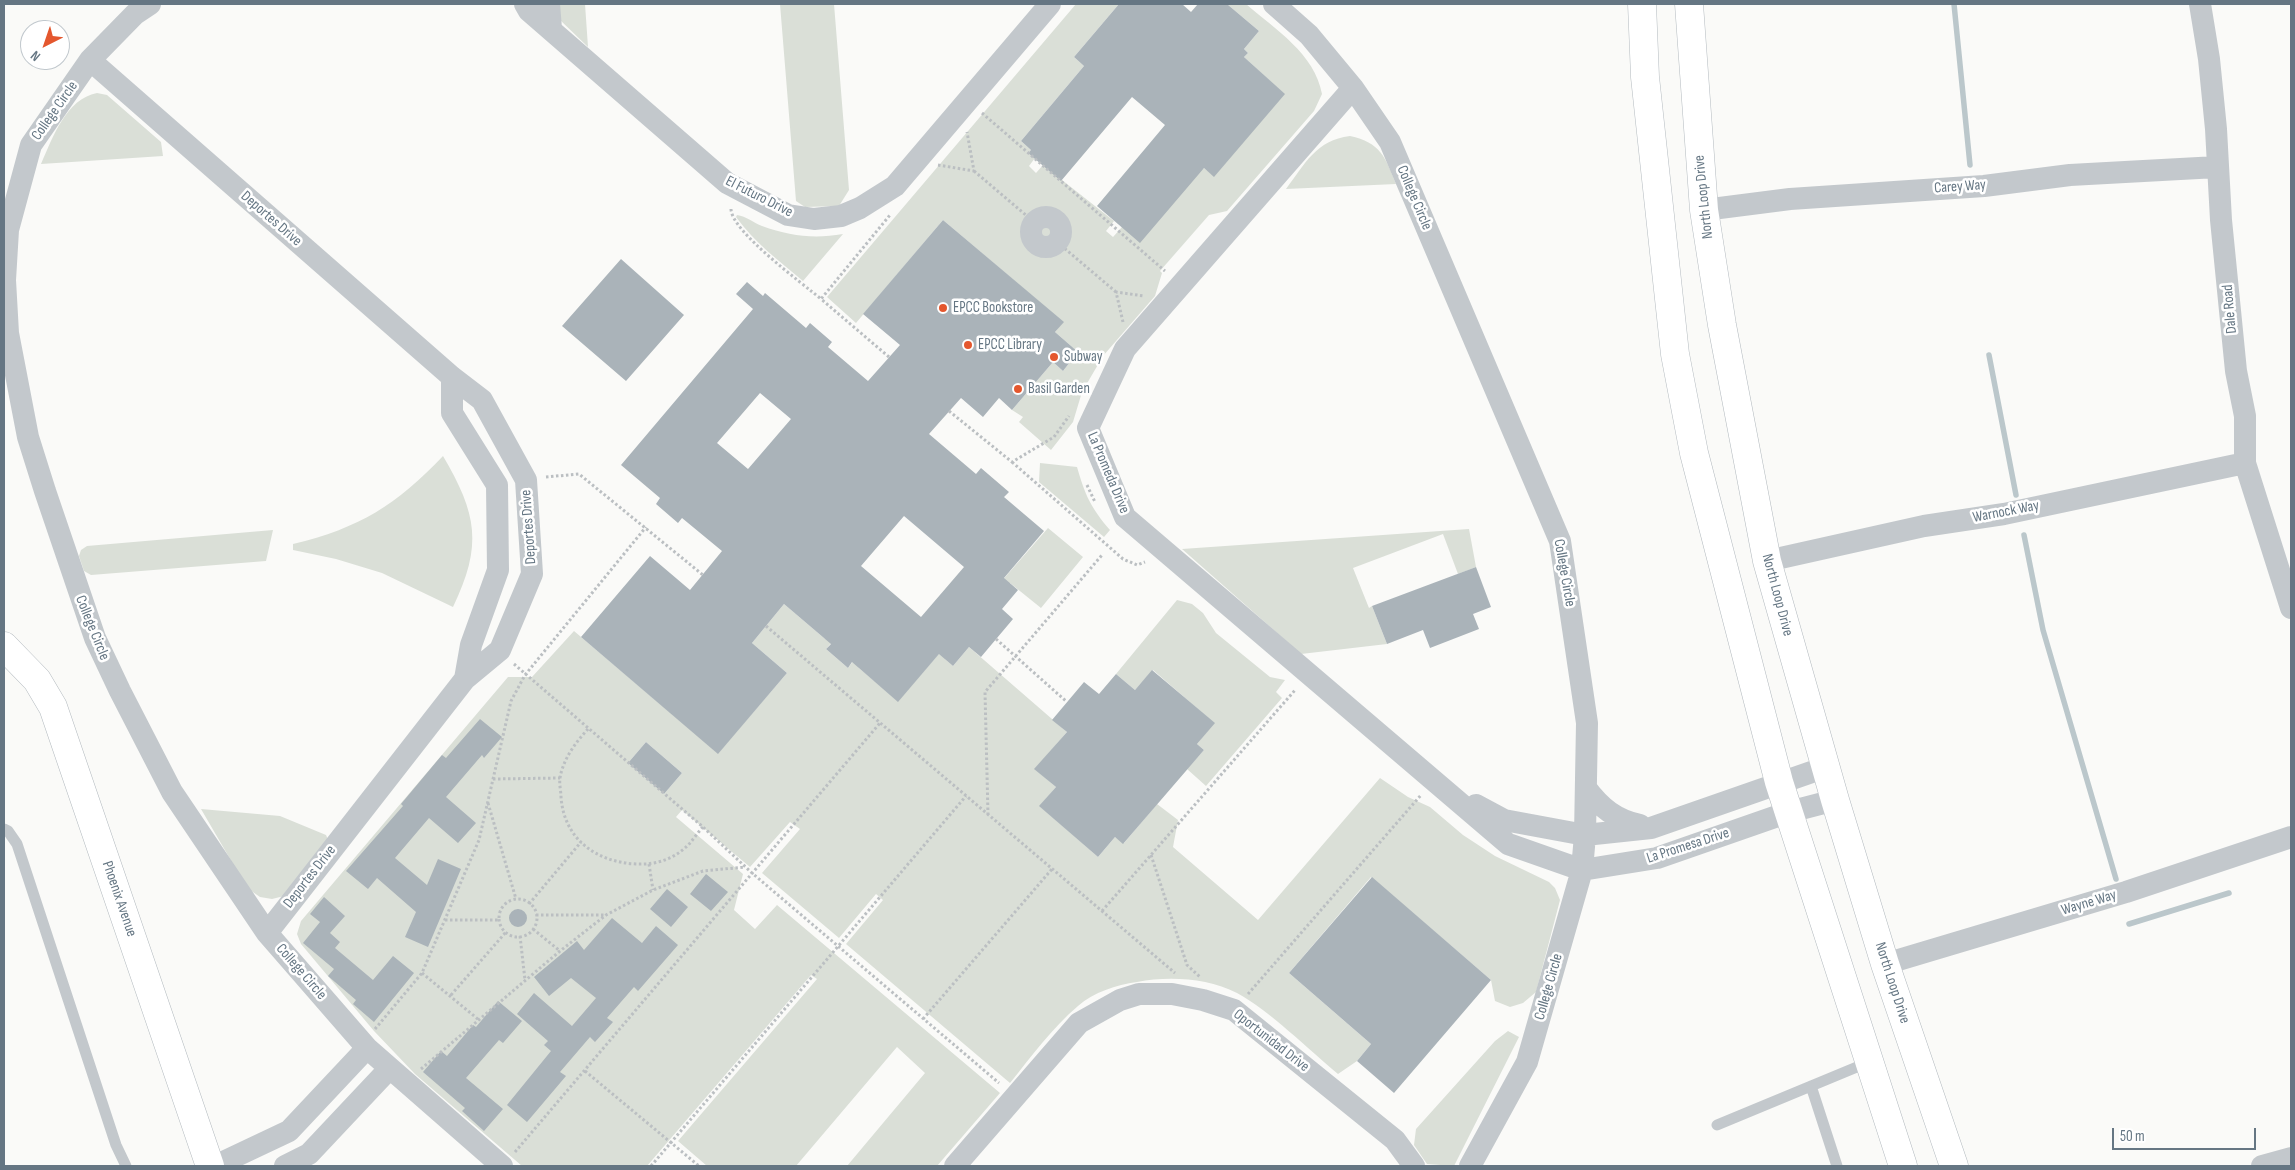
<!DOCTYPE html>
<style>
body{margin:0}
#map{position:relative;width:2295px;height:1170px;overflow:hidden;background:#fafaf8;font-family:"Sofia Sans Condensed",sans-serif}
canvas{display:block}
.frame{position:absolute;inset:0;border:5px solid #657683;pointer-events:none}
.north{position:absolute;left:20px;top:20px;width:50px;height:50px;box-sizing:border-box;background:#fff;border:1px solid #c1c8cd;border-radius:50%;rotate:221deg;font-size:14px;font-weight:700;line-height:20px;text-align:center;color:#657683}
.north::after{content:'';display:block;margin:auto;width:18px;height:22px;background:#e4572e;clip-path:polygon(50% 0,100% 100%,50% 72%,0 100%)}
.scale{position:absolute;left:2112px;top:1128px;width:144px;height:22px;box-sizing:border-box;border:2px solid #657683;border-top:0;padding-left:6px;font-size:15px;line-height:18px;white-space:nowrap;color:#657683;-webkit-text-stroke:4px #fff;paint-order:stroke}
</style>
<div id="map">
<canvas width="2295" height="1170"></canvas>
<div class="frame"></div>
<div class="north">N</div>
<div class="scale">50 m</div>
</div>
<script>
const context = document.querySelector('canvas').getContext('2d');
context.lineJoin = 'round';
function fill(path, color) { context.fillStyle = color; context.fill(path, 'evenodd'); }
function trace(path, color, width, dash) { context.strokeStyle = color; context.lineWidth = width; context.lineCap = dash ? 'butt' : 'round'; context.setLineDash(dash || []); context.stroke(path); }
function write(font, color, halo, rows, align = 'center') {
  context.font = font + ' "Sofia Sans Condensed",sans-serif'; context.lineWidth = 5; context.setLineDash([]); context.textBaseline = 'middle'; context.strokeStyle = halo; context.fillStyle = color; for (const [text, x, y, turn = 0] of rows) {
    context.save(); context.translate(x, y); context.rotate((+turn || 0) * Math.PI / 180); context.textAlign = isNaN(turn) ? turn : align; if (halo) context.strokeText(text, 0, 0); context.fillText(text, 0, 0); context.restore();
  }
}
fill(new Path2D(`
 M557,4H585L588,47L559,19Z
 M780,4H834L849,190L839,206L805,207L796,201Z
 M1076,4H1119L1074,57L1084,66L1021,141L1031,150L1028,153L1035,158L1029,166L1036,173L1043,165L1114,221L1106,231L1113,237L1122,227L1204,168L1214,176L1284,94L1244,57L1248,53L1244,49L1259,31L1227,4H1246C1275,29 1315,54 1322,94L1314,111L1227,211L1209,215L1160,271L1162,273L1155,296L1103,356L1082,392L1073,422L1051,450L1019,422L1023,417L1012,410L1053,362L1063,371L1078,352L1055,332L1063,322L943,220L856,323L827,297Z
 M97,93L107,95L161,142L163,156L41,164C53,137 66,99 97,93Z
 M1350,136C1380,142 1386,158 1396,184L1286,189C1305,164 1316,140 1350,136Z
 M737,215C746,216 754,223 762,226C790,236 814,239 843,234L803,281C779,261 754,242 736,217Z
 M443,456C477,514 483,545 453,607L382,573L336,559L293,550V544C360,528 396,505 443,456Z
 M1040,463L1077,467C1085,495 1091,508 1110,530L1104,537L1039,482Z
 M1048,528L1083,557L1041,608L1010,583L999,596L993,591Z
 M1469,529L1476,567L1458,574L1443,534L1353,568L1369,608L1372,606L1387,644L1301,654L1182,549Z
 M273,530L266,561L91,575L84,571L79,556L81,550L87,546Z
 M1177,600L1192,604L1203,613L1216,633L1270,677L1285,680L1276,692L1282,698L1206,786L1187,769L1204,750L1197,744L1214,723L1153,670L1135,690L1116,674Z
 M784,604L824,638L832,642L826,649L848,668L854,660L859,668L898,701L950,641L956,646L945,659L953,666L969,647L1067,732L1035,769L1056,787L1040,806L1098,857L1115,837L1124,843L1157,804L1178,820L1173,847L1258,920L1380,778L1408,797L1430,807L1463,835L1495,856L1549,882L1555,888L1560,900L1536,992L1523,1003L1510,1007L1495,1001L1491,980L1371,877L1289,973L1371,1044L1357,1061L1338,1074C1309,1050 1269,1010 1237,993C1207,978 1169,976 1137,982C1116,985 1094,992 1078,1006C1052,1028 1031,1057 1010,1083L846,944L883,900L876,894L839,938L762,873L800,829L790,822L750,867L682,810L676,817L743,874L734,910L755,929L777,905L1000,1093L937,1166H847L925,1073L897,1047L796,1166H707L678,1141L817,979L811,975L647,1166H522L415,1074L374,1031L301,944L297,934L301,921L508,677H532L574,631L718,753L787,673L752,643ZM646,742L682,773L664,794L628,763Z
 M201,809L280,816L326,835L329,842L284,896L272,899L260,897L247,888Z
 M1508,1031L1519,1037L1454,1166L1427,1164L1414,1145L1416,1129L1495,1041Z`), '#dadfd7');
trace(new Path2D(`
 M1954,4L1970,165
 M1989,355L2016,495
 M2024,535L2043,630L2116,879
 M2129,924L2229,893`), '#bbc7cb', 5.5);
fill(new Path2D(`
 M1119,4H1182L1191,12L1198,4H1227L1259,31L1244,49L1248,53L1244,57L1285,94L1214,177L1204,168L1140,243L1097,206L1165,125L1132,97L1061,181L1028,153L1031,150L1021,141L1084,66L1074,57Z
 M943,220L1064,322L1055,332L1078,352L1063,371L1053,362L1012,410L999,398L983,417L961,398L929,434L976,474L981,468L1009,492L1004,497L1044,531L1004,578L1018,590L1002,609L1013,619L981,657L969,647L953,666L939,654L898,702L852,662L848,668L826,649L831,644L784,604L752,643L787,673L718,754L581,637L650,556L690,590L722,551L682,518L678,523L656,504L660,498L621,465L753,309L736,294L747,282L763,296L765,293L806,328L810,323L832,342L828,347L868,381L900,345L863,314ZM760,393L791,419L748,469L717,443ZM904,516L964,567L921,617L861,566Z
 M621,259L684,315L626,381L562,326Z
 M1476,567L1491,607L1473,614L1479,629L1430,648L1423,630L1387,644L1372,606Z
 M1152,670L1215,723L1197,744L1204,750L1123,844L1115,837L1098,857L1039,806L1056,787L1034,769L1067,732L1052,720L1084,682L1099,694L1116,674L1135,690Z
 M480,719L502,737L484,758L482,755L446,797L476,823L458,843L429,818L395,858L427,885L438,859L461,869L428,947L405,937L416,912L377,878L368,889L346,871L403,806L401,804L442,755L446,758Z
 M646,742L682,773L664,794L628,763Z
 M706,874L728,892L711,911L690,894Z
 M1372,877L1491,980L1394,1093L1357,1061L1371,1044L1289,973Z
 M667,889L688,907L671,927L650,909Z
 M324,897L345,916L330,933L340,942L335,948L373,980L393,956L414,973L374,1022L353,1004L356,1000L328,976L334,969L303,943L320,922L310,914Z
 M509 918a9 9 0 1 1 18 0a9 9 0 1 1-18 0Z
 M612,918L642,943L656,926L678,945L638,991L634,987L607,1018L613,1022L595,1042L590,1037L560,1072L566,1076L527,1122L507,1105L551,1051L544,1045L548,1041L517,1014L534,993L572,1026L596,998L571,978L549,996L534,977L577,941L584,950Z
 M498,1001L522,1021L503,1043L499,1040L466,1078L503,1109L484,1131L462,1111L465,1108L423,1072L441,1051L447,1056L473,1025L476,1027Z`), '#aab3b9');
const secondary = new Path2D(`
 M1642,4L1645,77L1675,354L1694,453L1779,782L1903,1166
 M1689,4L1704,210L1722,325L1767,561L1835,800L1885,964L1954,1166
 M4,646L37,680L53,707L210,1166`);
trace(secondary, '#b3babf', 29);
trace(new Path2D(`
 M982,113L1165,271
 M938,165L974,171L967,132
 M974,171L1034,222
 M731,209C731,231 802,283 821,299
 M1057,242L1116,292
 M1123,322L1116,292L1144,296
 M889,357L821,299L890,215
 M949,411L1012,462L1054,437L1069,416
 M1012,462L1123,559L1137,565L1145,562
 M546,477L579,474L703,575
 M1087,485L1095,502
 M766,626L1175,973
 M996,639L1067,702
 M514,664L703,827L752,873L999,1083
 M588,729C576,742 563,759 560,778C559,784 561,791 561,797C564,839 596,862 636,864C654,865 672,860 686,847C692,842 697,833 703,827
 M493,779L560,778
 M488,803L516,899
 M988,815L985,692L1102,555
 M1151,855L1187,965L1200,977
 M649,864L653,890
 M499 918a19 19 0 1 1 38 0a19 19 0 1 1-38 0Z
 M529,904L581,842
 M1102,911L1296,689
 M536,915H606
 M445,920H499
 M533,929L560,951
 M520,936L525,980
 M422,973L479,1020
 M1248,994L1421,795
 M451,995L506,932
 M923,1019L1052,869
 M375,1029L422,973L479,840L511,701L525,675L646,527
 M421,1069L560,951L606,915L653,890L703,871L745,867
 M585,1071L699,1166
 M515,1152L880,723
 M651,1166L966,796`), '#bbbfc2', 3, [2.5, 2.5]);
trace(new Path2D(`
 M4,829L8,831L17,844L116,1145L126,1166
 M1811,1086L1837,1166
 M1717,1125L1869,1062`), '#c3c8cc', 11);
trace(new Path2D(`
 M150,4L135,14L90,60L31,145L8,230L5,280L8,333L28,437L45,491L95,638L120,691L172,792L267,933L367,1048L502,1166
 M525,4L529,11L727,183L788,215L814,219L841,216L860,208L895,186L1050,4
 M549,4L551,29
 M1274,4L1309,35L1353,88L1390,142L1560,541L1587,723L1585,835L1582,870L1527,1062L1470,1166
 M2200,4L2209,59L2216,129L2221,220L2236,371L2245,416V463L2291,608
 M90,60L452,377L482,400L526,480L532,574L500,650L465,679L267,933
 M1353,88L1125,349L1088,428L1125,517L1508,844L1582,870L1657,858L1789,812L1835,800
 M1704,210L1790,199L1984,186L2070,175L2217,167
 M1031 232a15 15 0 1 1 30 0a15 15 0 1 1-30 0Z
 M452,377V413L497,485L498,570L471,645L465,679
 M1767,561L1924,526L2004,514L2245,463
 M1586,788C1601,808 1616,820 1640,825
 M1476,805L1504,820L1585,835L1651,828L1826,767
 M1885,964L2126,892L2291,837
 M215,1166L289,1131L367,1048
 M285,1166L309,1154L389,1069
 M955,1166L1079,1023L1120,1000L1139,994H1172L1203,1000L1234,1010L1395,1140L1414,1166
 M2262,1166L2291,1158`), '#c3c8cc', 22);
trace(secondary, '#fff', 28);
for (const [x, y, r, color] of [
 [943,308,5,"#e4572e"],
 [968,345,5,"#e4572e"],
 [1054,357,5,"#e4572e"],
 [1018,389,5,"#e4572e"]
]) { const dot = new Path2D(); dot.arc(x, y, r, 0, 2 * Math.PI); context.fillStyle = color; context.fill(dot); trace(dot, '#fff', 2); }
write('15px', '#657683', '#fff', [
 ["College Circle",55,111,-55],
 ["Carey Way",1960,187,-4],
 ["El Futuro Drive",759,197,27],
 ["North Loop Drive",1704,197,-96],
 ["College Circle",1414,198,67],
 ["Deportes Drive",271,219,41],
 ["Dale Road",2230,309,-95],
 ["La Promeda Drive",1108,473,67],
 ["Warnock Way",2006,512,-11],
 ["Deportes Drive",529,527,-94],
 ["College Circle",1564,573,80],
 ["North Loop Drive",1777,595,75],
 ["College Circle",92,628,68],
 ["La Promesa Drive",1688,846,-18],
 ["Deportes Drive",310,877,-52],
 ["Phoenix Avenue",119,899,71],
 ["Wayne Way",2089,903,-17],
 ["College Circle",301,972,49],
 ["North Loop Drive",1892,983,72],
 ["College Circle",1549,987,-74],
 ["Oportunidad Drive",1271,1041,38]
]);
write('15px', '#657683', '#fff', [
 ["EPCC Bookstore",953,308],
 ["EPCC Library",978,345],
 ["Subway",1064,357],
 ["Basil Garden",1028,389]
], 'left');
</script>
